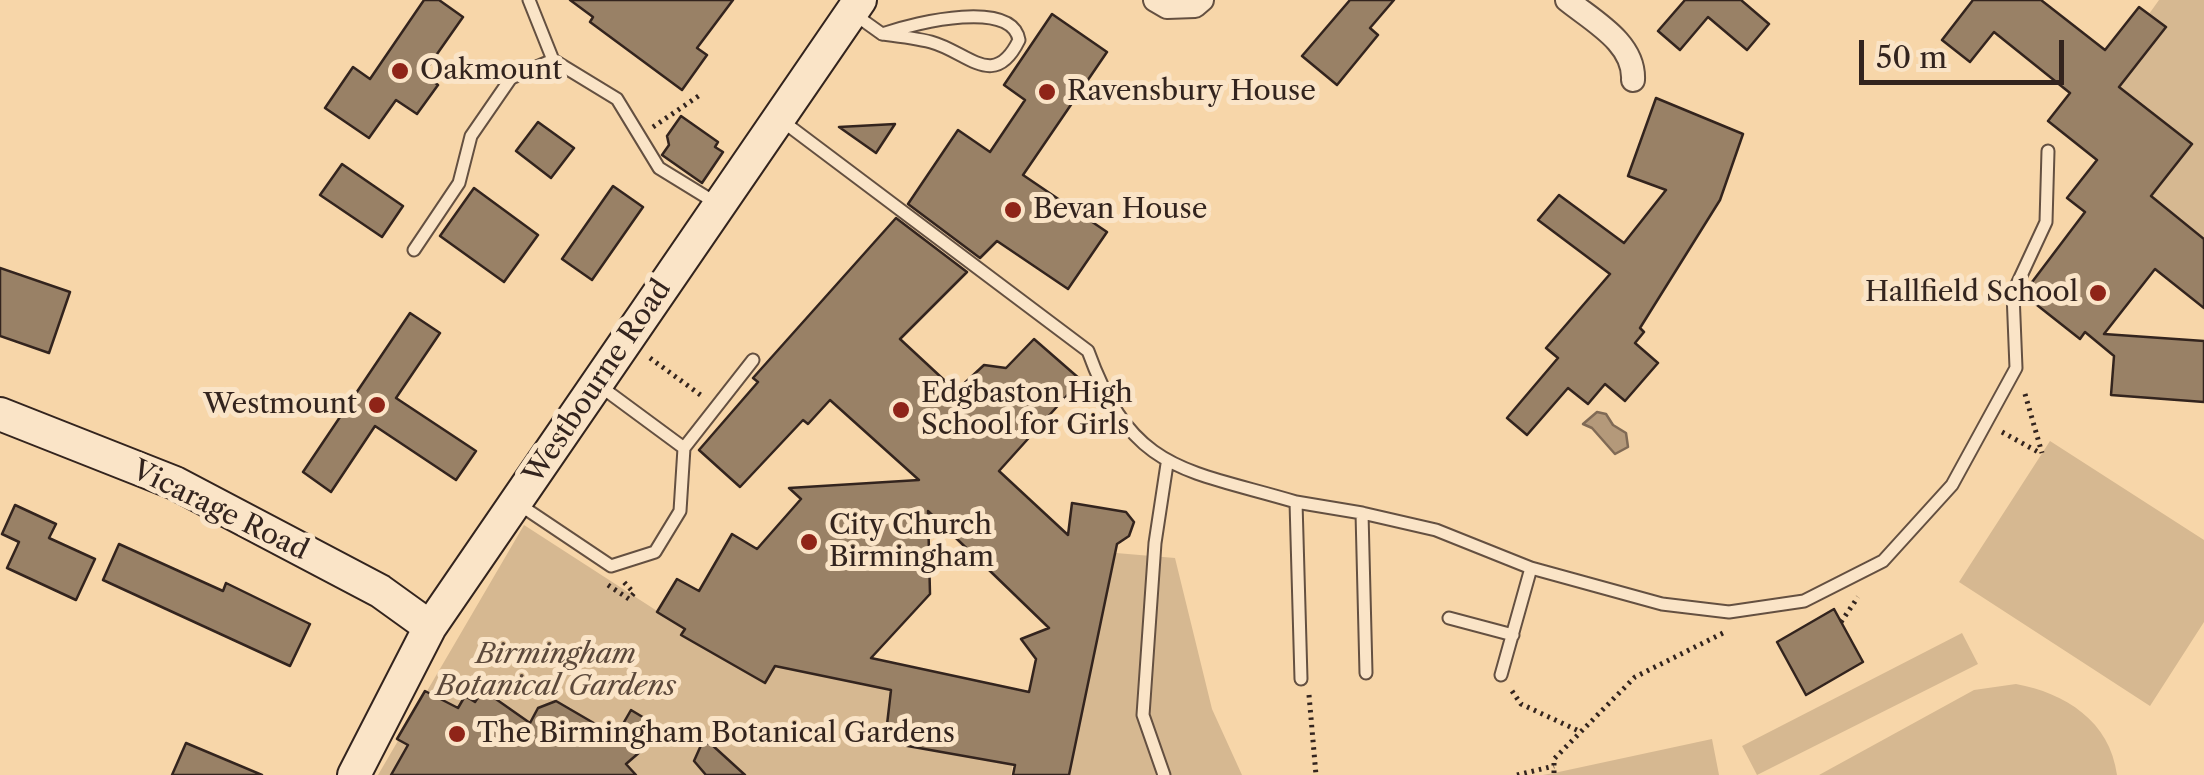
<!DOCTYPE html>
<style>
body{margin:0}
#map{position:relative;width:2204px;height:775px;overflow:hidden;background:#f7d6a9;font-family:"Libre Caslon Text",serif}
canvas{display:block}
.scale{position:absolute;left:1859px;top:40px;width:205px;height:45px;box-sizing:border-box;border:5px solid #33241e;border-top:0;padding-left:12px;font-size:30px;line-height:35px;white-space:nowrap;color:#33241e;-webkit-text-stroke:8px #fae4c7;paint-order:stroke}
</style>
<div id="map">
<canvas width="2204" height="775"></canvas>
<div class="scale">50 m</div>
</div>
<script>
const context = document.querySelector('canvas').getContext('2d');
context.lineJoin = 'round';
function fill(path, color) { context.fillStyle = color; context.fill(path, 'evenodd'); }
function trace(path, color, width, dash) { context.strokeStyle = color; context.lineWidth = width; context.lineCap = dash ? 'butt' : 'round'; context.setLineDash(dash || []); context.stroke(path); }
function write(font, color, halo, rows, align = 'center') {
  context.font = font + ' "Libre Caslon Text",serif'; context.lineWidth = 10; context.setLineDash([]); context.textBaseline = 'middle'; context.strokeStyle = halo; context.fillStyle = color; for (const [text, x, y, turn = 0] of rows) {
    context.save(); context.translate(x, y); context.rotate((+turn || 0) * Math.PI / 180); context.textAlign = isNaN(turn) ? turn : align; if (halo) context.strokeText(text, 0, 0); context.fillText(text, 0, 0); context.restore();
  }
}
fill(new Path2D(`
 M2159,0H2204V239L2151,196L2191,144L2119,87L2165,27L2149,14Z
 M2050,441L2204,540V622L2150,706L1959,582Z
 M524,525L685,629L682,636L707,650L891,690L886,742L1013,764L1011,775H378Z
 M1116,553L1175,558L1212,709L1242,775H1069Z
 M1962,633L1978,664L1757,775L1742,746Z
 M2016,684C2065,693 2110,721 2117,775H1819L1974,690Z
 M1712,739L1719,775H1543L1554,773Z`), '#d6b891');
const water = new Path2D(`
 M1597,412L1606,414L1613,425L1626,433L1628,447L1615,454L1592,428L1583,424Z`);
fill(water, '#b4997a');
trace(water, '#806a55', 2.5);
const building = new Path2D(`
 M424,0H439L463,17L423,74L438,85L417,114L396,100L369,138L325,108L353,67L370,79Z
 M570,0H733L697,48L707,55L682,90L590,22L593,17Z
 M1350,0H1394L1370,28L1378,35L1337,85L1302,56Z
 M1685,0H1741L1769,24L1747,50L1708,17L1680,50L1658,31Z
 M1973,0H2041L2105,50L2139,7L2166,27L2119,87L2192,144L2151,196L2204,239V308L2155,269L2104,334L2204,341V402L2111,395L2114,356L2085,332L2080,339L2023,294L2085,212L2067,198L2097,160L2048,121L2070,93L1994,32L1970,62L1942,40Z
 M1052,14L1107,52L1023,175L1107,232L1068,289L997,241L980,258L908,204L958,130L990,152L1025,100L1004,85Z
 M1656,98L1743,134L1720,200L1640,328L1644,332L1635,343L1658,363L1625,401L1605,384L1588,404L1568,388L1527,435L1507,418L1558,358L1546,348L1610,274L1538,220L1559,195L1624,243L1666,190L1628,176Z
 M681,116L718,142L715,147L723,152L702,183L662,155L669,145L667,136Z
 M538,122L574,148L551,178L516,151Z
 M895,124L876,153L839,127Z
 M342,164L403,206L382,237L320,195Z
 M613,186L643,207L592,280L562,259Z
 M474,188L538,235L504,282L440,236Z
 M896,218L967,272L900,339L956,391L984,365L1006,368L1034,339L1081,380L999,471L1068,535L1072,503L1126,512L1134,522L1129,536L1117,544L1069,775H1013L1015,765L885,742L891,690L775,666L765,683L681,635L685,629L657,612L677,579L699,591L732,534L757,549L801,499L789,488L919,480L830,400L808,424L803,420L740,487L699,450L758,382L753,378ZM928,511L1049,628L1021,639L1036,659L1029,692L871,658L930,594Z
 M0,268L70,292L49,353L0,336Z
 M410,313L440,333L396,398L476,451L456,480L375,426L331,492L303,472Z
 M15,505L56,524L49,538L95,559L76,600L7,568L19,542L2,534Z
 M119,544L223,591L226,583L310,624L290,666L103,580Z
 M1834,609L1863,662L1806,695L1777,642Z
 M483,690L530,723L538,708L556,701L616,736L631,710L656,725L641,751L626,764L636,775H391L408,745L397,739L425,691L458,708L465,696L475,702Z
 M186,743L262,775H172Z
 M702,743L711,744L745,775H706L694,761Z`);
fill(building, '#998166');
trace(building, '#33241e', 2.5);
const lane = new Path2D(`
 M529,0L553,60
 M854,14L882,34C920,21 1012,0 1019,40C994,91 968,52 931,42C915,38 898,36 882,34
 M781,120L1088,351C1132,473 1185,469 1296,502L1301,679
 M414,250L459,183L471,136L511,78L553,60L617,99L659,168L716,203
 M684,448L753,360
 M1296,502L1362,513L1366,673
 M520,505L611,566L655,552L680,511L684,448L600,386
 M1362,513L1436,530L1531,568L1501,675
 M1531,568L1662,604L1729,612L1804,601L1883,561L1952,485L2016,368L2013,293L2046,222L2048,151
 M1449,618L1513,635
 M1164,775L1143,715L1155,543L1167,464`);
const street = new Path2D(`
 M1155,0L1167,7L1195,6L1202,0
 M1567,0C1593,21 1635,43 1633,80`);
const secondary = new Path2D(`
 M0,414L175,483L380,591L430,627
 M354,775L430,627L860,0`);
trace(lane, '#645041', 15);
trace(street, '#645041', 26);
trace(secondary, '#33241e', 36);
trace(new Path2D(`
 M653,127L700,95
 M650,358L702,396
 M2025,394L2042,453
 M2002,432L2040,453
 M608,585L629,599L634,593L623,581
 M1841,622L1858,597
 M1512,691L1521,704L1581,732
 M1309,695L1316,775
 M1554,773V759L1635,677L1725,632
 M1517,775L1554,766`), '#33241e', 5, [2.5, 5]);
trace(lane, '#fae4c7', 11);
trace(street, '#fae4c7', 22);
trace(secondary, '#fae4c7', 32);
for (const [x, y, r, color] of [
 [400,71,10,"#8f2418"],
 [1047,92,10,"#8f2418"],
 [1013,210,10,"#8f2418"],
 [2098,293,10,"#8f2418"],
 [377,405,10,"#8f2418"],
 [901,410,10,"#8f2418"],
 [809,542,10,"#8f2418"],
 [457,734,10,"#8f2418"]
]) { const dot = new Path2D(); dot.arc(x, y, r, 0, 2 * Math.PI); context.fillStyle = color; context.fill(dot); trace(dot, '#fae4c7', 4); }
write('28px', '#33241e', '#fae4c7', [
 ["Oakmount",420,71],
 ["Ravensbury House",1067,92],
 ["Bevan House",1033,210],
 ["Hallfield School",2078,293,"right"],
 ["Edgbaston High",921,394],
 ["School for Girls",921,426],
 ["Westmount",357,405,"right"],
 ["City Church",829,526],
 ["Birmingham",829,558],
 ["The Birmingham Botanical Gardens",477,734]
], 'left');
write('28px', '#33241e', '#fae4c7', [
 ["Westbourne Road",598,382,-56],
 ["Vicarage Road",220,511,26]
]);
write('italic 28px', '#5c493b', '#fae4c7', [
 ["Birmingham",556,655],
 ["Botanical Gardens",556,687]
]);
</script>
